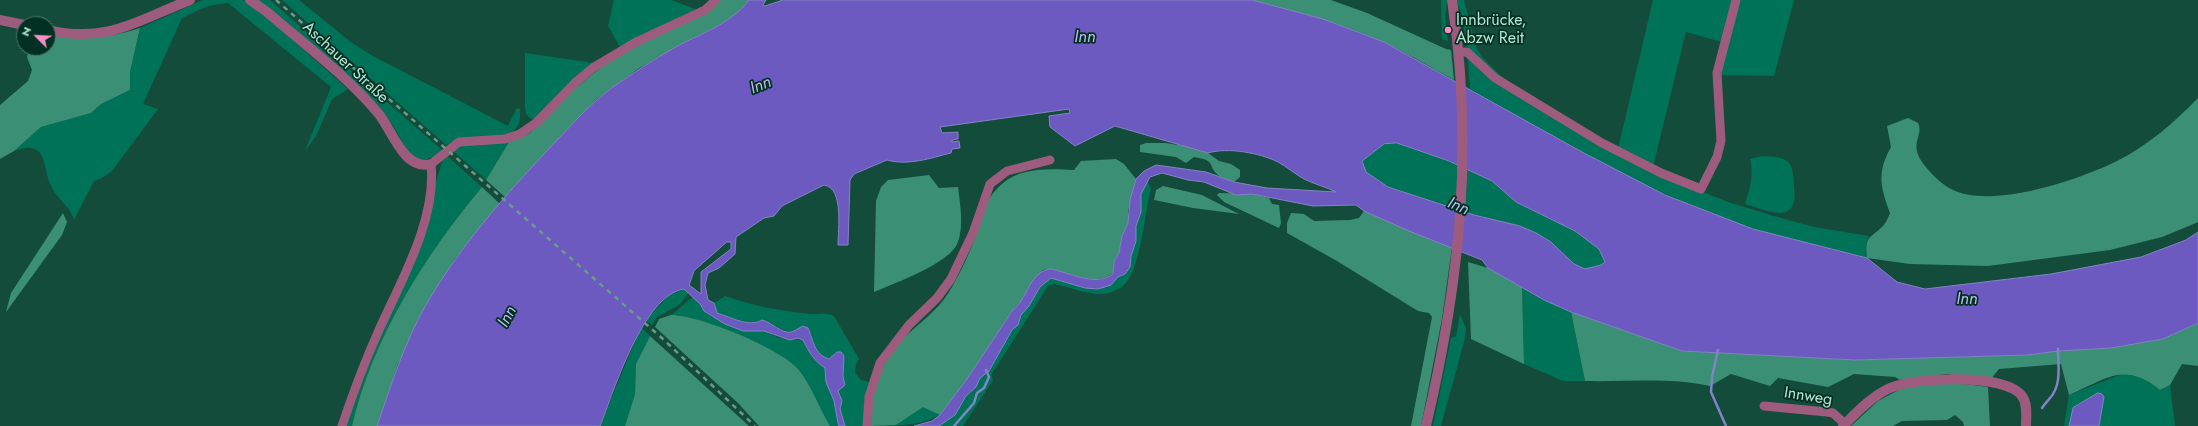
<!DOCTYPE html>
<meta charset="utf-8">
<style>
body{margin:0}
#map{position:relative;width:2198px;height:426px;overflow:hidden;background:#144c3b;font-family:Jost,sans-serif}
canvas{display:block}
.north{position:absolute;left:16px;top:16px;width:40px;height:40px;box-sizing:border-box;background:#023023;border:1px solid #4a7869;border-radius:50%;rotate:294deg;font-size:11px;font-weight:700;line-height:16px;text-align:center;color:#b7e5d2}
.north::after{content:'';display:block;margin:auto;width:14px;height:18px;background:#fa8fc7;clip-path:polygon(50% 0,100% 100%,50% 72%,0 100%)}
</style>
<div id="map">
<canvas width="2198" height="426"></canvas>
<div class="north">N</div>
</div>
<script>
const context = document.querySelector('canvas').getContext('2d');
context.lineJoin = 'round';
function fill(path, color) { context.fillStyle = color; context.fill(path, 'evenodd'); }
function trace(path, color, width, dash) { context.strokeStyle = color; context.lineWidth = width; context.lineCap = dash ? 'butt' : 'round'; context.setLineDash(dash || []); context.stroke(path); }
function write(font, color, halo, rows, align = 'center') {
  context.font = font + ' Jost,sans-serif'; context.lineWidth = 3.5; context.setLineDash([]); context.textBaseline = 'middle'; context.strokeStyle = halo; context.fillStyle = color; for (const [text, x, y, turn = 0] of rows) {
    context.save(); context.translate(x, y); context.rotate((+turn || 0) * Math.PI / 180); context.textAlign = isNaN(turn) ? turn : align; if (halo) context.strokeText(text, 0, 0); context.fillText(text, 0, 0); context.restore();
  }
}
fill(new Path2D(`
 M203,0H243L253,5L348,89L332,99L316,136L305,151L331,87L228,3L208,6L182,18L143,104L158,109L112,171L102,178L94,181L74,220C70,206 57,199 51,186C42,168 49,138 14,151L41,127L91,113L101,104L130,90V72L140,28Z
 M258,0H270L442,150C413,175 405,145 392,124C388,118 383,112 379,106Z
 M282,0H299L352,43L373,56L508,126L517,108L520,109C521,121 519,130 507,135L460,138L446,145Z
 M614,0H671L698,10L620,47L608,26Z
 M1441,0H1447L1445,18L1448,41L1442,39Z
 M1456,0H1464L1476,47L1482,57L1506,81L1473,55L1467,46L1462,15Z
 M1653,0H1734L1722,42L1686,32L1653,167L1618,149Z
 M1738,0H1794L1774,76L1720,75Z
 M525,53L594,63L535,119H531L526,114L525,107Z
 M1468,59H1470L1497,82L1692,188L1731,203L1774,216L1814,227L1869,236L1866,244L1867,258C1829,249 1790,241 1753,229C1653,197 1561,140 1470,89Z
 M509,142L486,180L452,150L457,146Z
 M1397,143L1449,161L1492,181L1516,202L1575,231L1599,249L1605,262L1601,265L1585,269L1574,264L1551,242L1536,233L1520,226L1474,215L1388,187L1366,172L1362,161L1384,144Z
 M447,156L482,187C425,255 372,339 352,426H346L433,192L442,162Z
 M1762,156C1770,157 1783,156 1789,163C1794,168 1793,180 1794,187C1799,226 1769,211 1745,204C1750,188 1754,175 1750,159Z
 M1146,180L1151,188C1145,211 1141,265 1126,283C1121,289 1110,294 1102,294C1085,294 1070,287 1054,284L1048,286L991,375L993,380L963,426H939L955,415L966,396L976,387L980,378L989,371L1012,330L1018,325L1021,315L1029,306L1040,287L1051,278L1066,282L1111,285L1118,277L1125,274L1130,267L1131,256L1136,241V226L1141,212V194Z
 M1522,286L1571,312L1585,381H1563L1524,364Z
 M684,289L689,293L679,305L657,317L652,325L646,320L669,295Z
 M725,296C753,306 781,311 810,314C818,315 826,312 834,316L859,359L856,364L855,373L861,380L869,382L863,426H845L840,409L842,401L838,391L845,385L843,376L844,356C839,356 833,359 829,359C815,358 812,338 808,328C800,328 791,333 786,331C777,329 771,322 762,320C749,328 731,317 717,313L714,303Z
 M694,297L704,311L725,324L743,331H764L779,338L803,340C809,352 813,361 825,368L826,382L834,401L839,426H830C820,409 811,385 799,370C781,348 699,315 671,315C678,311 688,299 694,297Z
 M1460,314L1466,328L1465,338L1441,426H1433L1451,338L1456,336Z
 M641,327L650,336L636,364L635,394L625,426H600Z
 M2122,374C2138,373 2147,380 2160,390L2170,385L2175,426H2064L2069,395Z
 M923,406L940,415C920,426 894,426 871,426L896,425Z`), '#007257');
fill(new Path2D(`
 M720,0H749L741,11L721,25L674,48L638,69L597,99L505,197L486,180L509,142L530,133L572,91L605,64Z
 M1252,0H1331L1367,13L1446,49L1451,50L1454,80C1430,67 1407,53 1383,42C1341,23 1296,12 1252,0Z
 M140,28L130,72V90L101,104L91,113L41,127L14,151L0,159V105L28,81L32,70L27,57L30,48H48V34C80,41 109,38 140,28Z
 M2198,98V222L2196,223L2162,237L2110,250L1988,266L1910,264L1867,258C1865,236 1868,240 1882,227C1886,224 1888,217 1890,213C1880,186 1877,172 1891,147L1887,126L1908,118L1918,123C1924,135 1909,143 1922,162C1929,172 1940,183 1951,189C1990,210 2079,180 2117,161C2147,146 2175,122 2198,98Z
 M1146,143H1165L1185,146L1208,153L1219,161L1231,164L1240,170V177L1234,182C1229,180 1223,179 1219,176C1206,165 1218,161 1194,157L1186,163L1176,157L1140,152V145Z
 M1116,159L1124,164L1136,179L1128,211V223L1122,236L1119,253L1114,261L1113,273C1096,287 1070,273 1051,269L1043,270L1028,288L1024,298L1012,311L967,379L940,415L923,407L896,425L871,426C872,408 871,388 880,372C886,361 893,349 902,340C917,324 938,311 949,292C961,272 971,251 978,229C984,210 986,198 1002,184C1021,167 1051,169 1074,170L1081,161Z
 M929,175L939,188L958,187C960,204 964,225 958,242C951,263 895,283 874,292L876,201L881,187L888,180Z
 M1163,186L1202,195L1239,214L1193,208L1154,200L1156,190Z
 M482,187L500,204L454,260L398,364L377,426H352C372,339 425,255 482,187Z
 M1219,193L1252,194L1269,198L1272,204L1279,205L1281,223L1279,228L1224,202L1217,195Z
 M1364,211L1452,247L1442,319L1421,426H1411L1432,317L1429,313L1418,311L1337,261L1287,233V223L1291,213L1304,214L1314,221L1350,220L1359,218Z
 M63,213L67,222L62,235L6,312L11,293Z
 M1468,262L1488,268L1522,286L1524,364L1471,339Z
 M1571,312L1682,351L1854,360L2028,355L2058,351L2111,348L2163,339L2198,323V366L2182,364L2170,385L2160,390C2124,361 2107,379 2069,395L2061,364L1999,369L1990,380L1947,374L1900,380L1895,377L1854,374L1828,387L1778,378L1770,386L1731,374L1710,386C1669,377 1627,382 1585,381Z
 M671,315C699,315 781,348 799,370C811,385 820,409 830,426H759L738,403L655,327L659,319Z
 M650,336L749,426H625L635,394L636,364Z
 M1950,382L1988,387L1990,426H1964L1963,422L1955,415L1947,420L1902,421L1893,426H1851L1878,401L1906,386Z`), '#3b8f74');
const water = new Path2D(`
 M749,0H766L763,5L765,6L783,0H1252L1323,19L1384,42L1582,152L1665,195L1753,229L1867,258L1897,282L1925,289L2051,274L2141,257L2186,240L2198,232V323L2163,339L2111,348L2058,351L2028,355L1855,360L1682,351L1571,312L1544,300L1488,268L1482,260L1409,231L1364,211L1356,205L1313,206L1252,194L1236,195L1204,182L1188,180L1162,173L1150,177L1141,194V212L1136,226V241L1131,256L1130,267L1125,274L1118,277L1111,285L1098,289L1085,288L1051,278L1040,287L1029,306L1021,315L1018,325L1012,330L989,371L980,378L976,387L966,396L955,415L939,426H914L932,421L940,415L967,379L1012,311C1028,299 1029,271 1051,269C1070,273 1096,287 1113,274L1114,261L1119,253L1122,236L1128,223L1130,200L1136,179L1144,171L1156,165L1206,172L1234,182L1267,188L1336,192C1326,187 1314,184 1304,179C1295,174 1287,167 1278,162C1260,153 1228,147 1208,153L1115,126L1075,146L1050,127L1049,116L1070,113L1069,109L940,127L942,133L958,132V139L952,140V142L959,141L960,148L952,149L951,153C931,158 908,166 887,160L854,174L850,180L848,245H838C838,229 844,188 824,185L782,206L774,216L764,218L736,237L735,254L719,268L708,273L705,285L708,300L714,303L717,313C731,317 749,328 762,320C771,322 782,334 791,332C795,331 799,328 803,326L808,328C814,342 814,354 829,359L837,352H841L844,356L843,376L845,385L838,391L842,401L840,409L845,426H839L838,423L834,401L826,382L825,368C814,361 809,352 803,340L798,338L790,340L764,331H743L725,324L704,311L700,304L684,289C643,295 614,391 600,426H377C391,385 405,341 427,303C459,248 501,200 544,154C566,131 587,106 613,87C633,73 653,60 674,48C701,33 730,25 749,0ZM1397,143L1449,161L1492,181L1516,202L1575,231L1599,249L1605,262L1601,265L1585,269L1574,264L1551,242L1536,233L1520,226L1474,215L1388,187L1366,172L1362,161L1384,144ZM727,242H731V249L701,272V294L689,285L694,271Z
 M2098,393L2102,394L2104,397L2099,426H2069L2073,408Z`);
fill(water, '#6d5ac0');
trace(water, '#8384c5', 1);
trace(new Path2D(`
 M1718,350L1712,377L1711,392L1726,426
 M2042,408C2045,403 2047,402 2050,398C2062,385 2058,365 2058,349
 M954,426L974,403L977,393L984,388L989,377L986,370`), '#8384c5', 2.5);
trace(new Path2D(`
 M1459,52H1467L1495,78L1602,143L1661,173L1701,189L1717,157L1721,141L1717,73L1736,0
 M1764,406L1827,412L1833,413L1845,424
 M342,426C353,393 365,361 379,330C401,281 437,219 431,164L459,142L505,139L520,134L536,123L576,82L594,67L636,42L705,10L716,0
 M867,426L869,397L880,363L909,325L937,298L951,279L973,233L990,184L1007,171L1050,160`), '#9d5b7d', 9);
trace(new Path2D(`
 M250,0L267,12C304,44 346,75 378,113C392,129 403,171 431,164
 M0,20L24,25
 M48,30C108,44 138,20 190,0
 M1426,426C1460,282 1474,147 1452,0
 M1843,426C1857,412 1872,396 1890,388C1915,377 2005,373 2022,396C2028,404 2026,417 2026,426`), '#9d5b7d', 10);
trace(new Path2D(`
 M276,0L663,339L755,426`), '#689b89', 2.5, [5, 5]);
for (const [x, y, r, color] of [
 [1448,30,4,"#fa8fc7"]
]) { const dot = new Path2D(); dot.arc(x, y, r, 0, 2 * Math.PI); context.fillStyle = color; context.fill(dot); trace(dot, '#023023', 1.5); }
write('16px', '#b7e5d2', '#023023', [
 ["Innbrücke,",1456,21],
 ["Abzw Reit",1456,39]
], 'left');
write('16px', '#b7e5d2', '#023023', [
 ["Aschauer Straße",345,63,43],
 ["Innweg",1808,397,9]
]);
write('italic 17px', '#bebaee', '#023023', [
 ["Inn",1085,38],
 ["Inn",761,86,-21],
 ["Inn",1458,207,24],
 ["Inn",1967,300],
 ["Inn",508,317,-62]
]);
</script>
